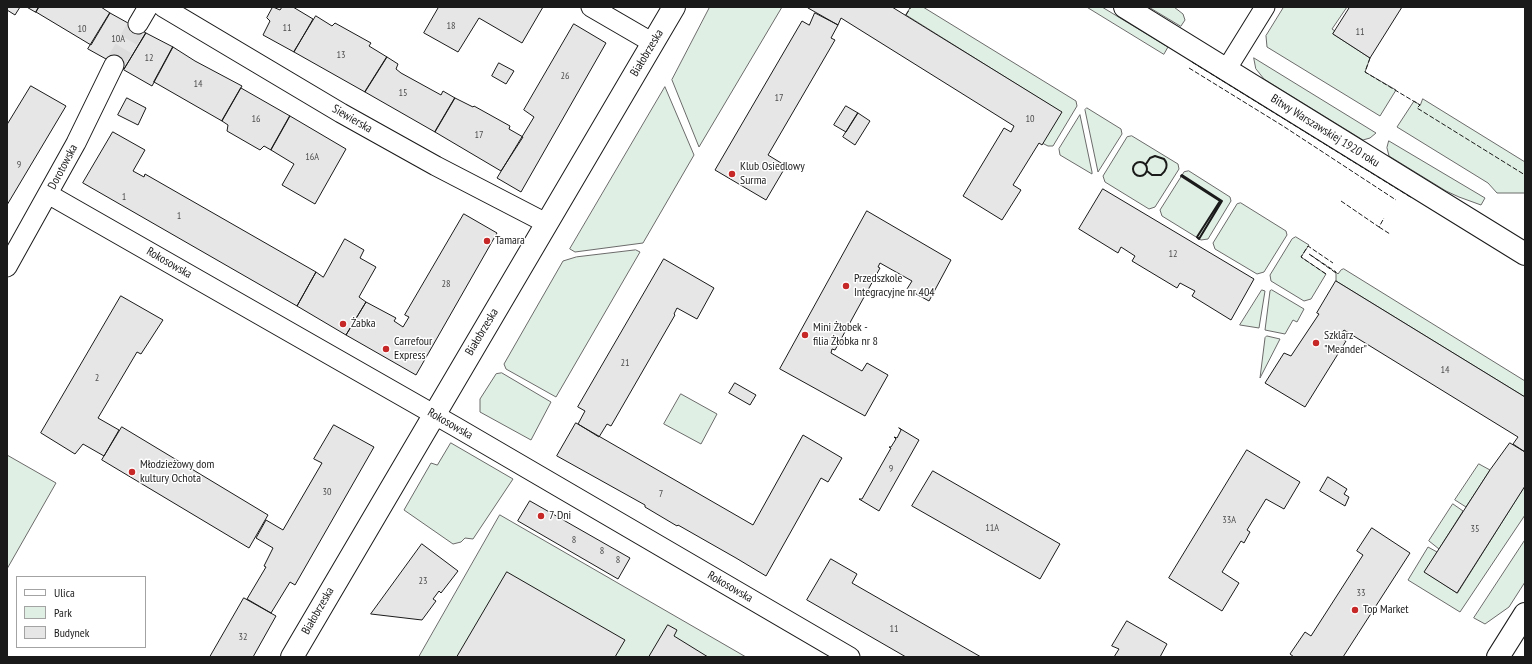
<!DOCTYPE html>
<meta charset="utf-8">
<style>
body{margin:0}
#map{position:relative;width:1532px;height:664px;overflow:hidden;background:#fff;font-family:"PT Sans Narrow",sans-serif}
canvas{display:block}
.frame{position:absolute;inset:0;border:8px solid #1a1a1a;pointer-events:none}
.legend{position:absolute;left:16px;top:576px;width:130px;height:72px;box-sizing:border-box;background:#fff;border:1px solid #a3a3a3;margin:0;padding:5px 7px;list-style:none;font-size:12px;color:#1a1a1a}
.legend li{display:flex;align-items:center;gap:8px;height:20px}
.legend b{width:20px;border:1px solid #a3a3a3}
</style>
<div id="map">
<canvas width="1532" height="664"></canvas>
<div class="frame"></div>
<ul class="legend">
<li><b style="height:5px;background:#fff"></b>Ulica</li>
<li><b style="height:11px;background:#e0efe3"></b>Park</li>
<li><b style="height:11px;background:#e6e6e6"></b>Budynek</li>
</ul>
</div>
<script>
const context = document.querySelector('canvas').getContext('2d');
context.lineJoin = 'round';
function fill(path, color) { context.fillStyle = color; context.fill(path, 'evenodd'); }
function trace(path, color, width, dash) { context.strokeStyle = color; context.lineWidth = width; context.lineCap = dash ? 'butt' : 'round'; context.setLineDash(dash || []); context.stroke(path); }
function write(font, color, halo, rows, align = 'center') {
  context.font = font + ' "PT Sans Narrow",sans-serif'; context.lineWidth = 3; context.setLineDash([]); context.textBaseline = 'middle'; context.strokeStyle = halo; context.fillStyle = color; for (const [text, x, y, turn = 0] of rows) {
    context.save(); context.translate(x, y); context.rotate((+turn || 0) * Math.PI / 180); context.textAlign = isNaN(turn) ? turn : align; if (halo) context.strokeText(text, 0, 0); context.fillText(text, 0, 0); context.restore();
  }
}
const green = new Path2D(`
 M710,7H782L699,147L672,80Z
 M911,7H923L1076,101L1077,106L1053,146H1048L1042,143L1061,112L906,15Z
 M1087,7H1102L1168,47L1164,54Z
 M1149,7H1174L1183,14L1185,20L1181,26Z
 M1284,7H1347L1332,29L1335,31L1333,34L1370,58L1365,72L1396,90L1380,116L1267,47L1266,36Z
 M1254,58L1376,133L1370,138L1363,140L1264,79L1256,69Z
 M665,87L694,155L643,243L575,252L570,249Z
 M1423,99L1525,162V193H1497L1488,183L1397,127L1414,101L1420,105Z
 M1087,108L1121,129L1122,134L1098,172L1085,110Z
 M1080,115L1092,172V174L1060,155L1059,149Z
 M1132,136L1178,164L1179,169L1155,207L1149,209L1105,182L1103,176L1127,137Z
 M1389,141L1485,198L1481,205L1459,197L1446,191L1389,156L1387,148Z
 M1189,171L1230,197L1231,201L1208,239L1201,240L1162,216L1160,210L1184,172Z
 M1241,203L1286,231L1287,235L1264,272L1257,274L1215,249L1213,243L1237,204Z
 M1296,237L1309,245L1301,257L1326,274L1311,299L1304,301L1271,281L1270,275L1292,239Z
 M636,250L640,252L556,397L506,369L504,364L563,261L576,257Z
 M1344,269L1525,381V397L1336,281V272L1338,274L1341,270Z
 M1262,290L1265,291L1259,328L1240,325Z
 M1272,290L1304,309L1297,322L1293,320L1285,334L1265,330L1270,291Z
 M1267,336L1280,339L1260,378L1265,338Z
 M502,373L551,402L531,440L480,412V399L496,374Z
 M681,394L717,414L701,444L664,424Z
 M451,443L513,479L473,539L465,538L461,542L453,544L404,510L431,463L437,465Z
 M7,455L56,483L7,569Z
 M1479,464L1490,470L1466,507L1455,500Z
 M1525,486V515L1460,612L1408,580L1428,547L1437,552L1425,572L1457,593Z
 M1453,504L1463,511L1439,549L1429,541Z
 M500,515L746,657H419Z
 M1525,540V582L1509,607L1485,624L1474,618Z`);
fill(green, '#e0efe3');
trace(green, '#6a6a6a', 1);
const building = new Path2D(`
 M7,7H20L15,15L7,10Z
 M27,7H39L36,12Z
 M39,7H101L110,13L91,45L36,12Z
 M273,7L280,10L282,7H293L313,19L294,52L263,35L270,21L267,18Z
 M439,7H543L522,43L479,18L458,52L424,33Z
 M808,7H892L1062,112L1042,145L1039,143L1013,185L1021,190L1002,220L963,196L1004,128L1011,132L1014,126L841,18L838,25L808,8Z
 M1350,7H1402L1370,58L1333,34Z
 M110,13L146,33L124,69L88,49Z
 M815,13L838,25L831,38L835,40L768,155L786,166L766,200L715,170L802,21L809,25Z
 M316,16L332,26L335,23L371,43L369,46L387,57L365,92L294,52Z
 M574,24L606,43L521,192L497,178L534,117L524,110Z
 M146,33L173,47L152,86L124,70Z
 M173,47L195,61L242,86L222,121L154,82Z
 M387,57L398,64L396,69L401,73L441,95L443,91L455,98L435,132L365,92Z
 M499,63L514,71L506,84L492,76Z
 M31,86L66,106L7,205V125Z
 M241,88L290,116L271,150L264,146L260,150L227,131L228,125L222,121Z
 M127,98L146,108L138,125L118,115Z
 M455,98L473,107L474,106L510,126L509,129L523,137L501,171L435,132Z
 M846,106L858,113L846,132L834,125Z
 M858,113L870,121L855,145L843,137Z
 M290,116L346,149L315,204L282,185L294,164L271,150Z
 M113,132L145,150L133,171L144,177L145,174L316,272L297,306L83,183Z
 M1103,189L1254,279L1231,320L1192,296L1195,291L1180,283L1177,288L1132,261L1135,256L1121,247L1118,253L1079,229Z
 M867,211L951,260L929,301L907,289L912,281L880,263L878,267L880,268L835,350L832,349L831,353L862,371L867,363L888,375L865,416L780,369Z
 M464,214L497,233L416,375L346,335L366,302L396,318L394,321L403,327L409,317L405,315Z
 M345,239L364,250L360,258L376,267L359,297L366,302L346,335L297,306L316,272L323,277Z
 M664,259L714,288L697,319L677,308L674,314L675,315L611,426L607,424L599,437L578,424L585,411L578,407Z
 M1336,281L1525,397V452L1513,444L1518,437L1344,330L1339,337L1346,341L1305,407L1265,383L1284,353L1291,356L1319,314L1317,313Z
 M121,296L163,320L141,354L137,352L98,418L119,430L104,456L83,444L75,454L41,433Z
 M735,383L756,395L750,405L729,393Z
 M576,423L753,525L803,435L842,458L828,482L821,478L766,576L736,558L678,525L677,526L645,507V505L557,456Z
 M334,425L374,447L295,585L290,582L271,613L247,599L266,567L264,566L273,548L256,538L266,520L283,530L322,463L314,459Z
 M122,427L268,515L249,548L102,460Z
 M899,428L919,440L879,511L859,499H862L891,448L889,447H891L896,439L894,437L897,438L901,430Z
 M1510,443L1525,452V486L1457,593L1424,572L1490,470Z
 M1247,450L1300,482L1284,509L1266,499L1247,530L1250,532L1244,543L1241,541L1222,572L1239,583L1222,611L1169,578Z
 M933,471L1060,544L1040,579L912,506Z
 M1328,477L1347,489L1344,494L1349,497L1345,506L1320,491Z
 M530,501L630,558L618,579L518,521Z
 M1372,528L1410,553L1343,657H1294L1290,654L1305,632L1311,636L1363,555L1357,551Z
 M422,544L458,571L441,593L439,591L433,599L436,601L422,620L371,614Z
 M831,559L857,574L852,583L981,657H906L807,600Z
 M507,572L625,640L615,657H457Z
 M244,598L276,616L253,657H210Z
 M1127,621L1167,644L1160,657H1114L1119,649L1112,646Z
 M668,625L677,630L674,636L708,657H649Z`);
fill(building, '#e6e6e6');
trace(building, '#1a1a1a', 1);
trace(new Path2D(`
 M114,65L138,24`), '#ddd', 19, [19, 10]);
const minor = new Path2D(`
 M163,7L341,113L436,166L546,223
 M591,7L653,43
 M138,24L148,7
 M1226,70L1265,7
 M48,194L456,427L850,657
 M7,267L76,143L114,65`);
const tertiary = new Path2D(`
 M292,657L674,7
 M1498,657L1525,614`);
const secondary = new Path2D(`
 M1125,7L1525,254`);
trace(minor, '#1a1a1a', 21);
trace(tertiary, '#1a1a1a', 24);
trace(secondary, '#1a1a1a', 24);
trace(minor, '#fff', 19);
trace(tertiary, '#fff', 22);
trace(secondary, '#fff', 22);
trace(new Path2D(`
 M904,7H905
 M906,15L911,7
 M1370,58L1365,72L1420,105L1417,108L1525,175
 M1192,62L1412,198
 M1189,68L1283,126L1396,200
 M1341,201L1379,227L1384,218
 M1379,227L1390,234
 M1336,273L1309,254L1336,272
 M1326,274L1301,257L1308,246L1333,263`), '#1a1a1a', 1, [5, 2]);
trace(new Path2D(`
 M1133 169a7 7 0 1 1 14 0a7 7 0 1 1-14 0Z
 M1146,164L1150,158L1155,156L1164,159C1169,165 1166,171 1161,175H1152L1147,171
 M1182,175L1222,201L1199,239L1197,237L1220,201L1181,176Z`), '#1a1a1a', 2);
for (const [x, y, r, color] of [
 [732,174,4,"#c62828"],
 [487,241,4,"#c62828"],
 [846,286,4,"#c62828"],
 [343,324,4,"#c62828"],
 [805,335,4,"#c62828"],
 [1316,343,4,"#c62828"],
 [386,349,4,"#c62828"],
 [132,472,4,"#c62828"],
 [541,516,4,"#c62828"],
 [1355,610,4,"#c62828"]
]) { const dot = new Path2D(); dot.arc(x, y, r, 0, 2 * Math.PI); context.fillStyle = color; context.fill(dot); trace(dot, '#fff', 1.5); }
write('10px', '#4d4d4d', null, [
 ["18",451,26],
 ["11",287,28],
 ["10",82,29],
 ["11",1360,32],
 ["10A",118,39],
 ["13",341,55],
 ["12",149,58],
 ["26",565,76],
 ["14",198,84],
 ["15",403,93],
 ["17",779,98],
 ["16",256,119],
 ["10",1030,119],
 ["17",479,135],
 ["16A",312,157],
 ["9",19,165],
 ["1",124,197],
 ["1",179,216],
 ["12",1173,254],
 ["28",446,284],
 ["21",625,363],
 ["14",1445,370],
 ["2",97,378],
 ["9",891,469],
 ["30",327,492],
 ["7",661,494],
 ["33A",1229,520],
 ["11A",992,528],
 ["35",1475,529],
 ["8",574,540],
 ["8",602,551],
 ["8",618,560],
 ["23",423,581],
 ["33",1361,593],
 ["11",894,629],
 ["32",243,637]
]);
write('12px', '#1a1a1a', '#fff', [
 ["Białobrzeska",647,53,-59],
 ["Siewierska",352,119,30],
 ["Bitwy Warszawskiej 1920 roku",1325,131,32],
 ["Dorotowska",63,167,-62],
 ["Rokosowska",169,263,30],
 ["Białobrzeska",482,332,-59],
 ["Rokosowska",450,424,30],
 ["Rokosowska",730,587,30],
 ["Białobrzeska",318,611,-60]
]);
write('12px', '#1a1a1a', '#fff', [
 ["Klub Osiedlowy",740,167],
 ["Surma",740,181],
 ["Tamara",495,241],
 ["Przedszkole",854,279],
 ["Integracyjne nr 404",854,293],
 ["Żabka",351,324],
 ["Mini Żłobek -",813,328],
 ["filia Żłobka nr 8",813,342],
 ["Szklarz",1324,336],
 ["\"Meander\"",1324,350],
 ["Carrefour",394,342],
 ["Express",394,356],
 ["Młodzieżowy dom",140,465],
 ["kultury Ochota",140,479],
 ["7 Dni",549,516],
 ["Top Market",1363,610]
], 'left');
</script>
